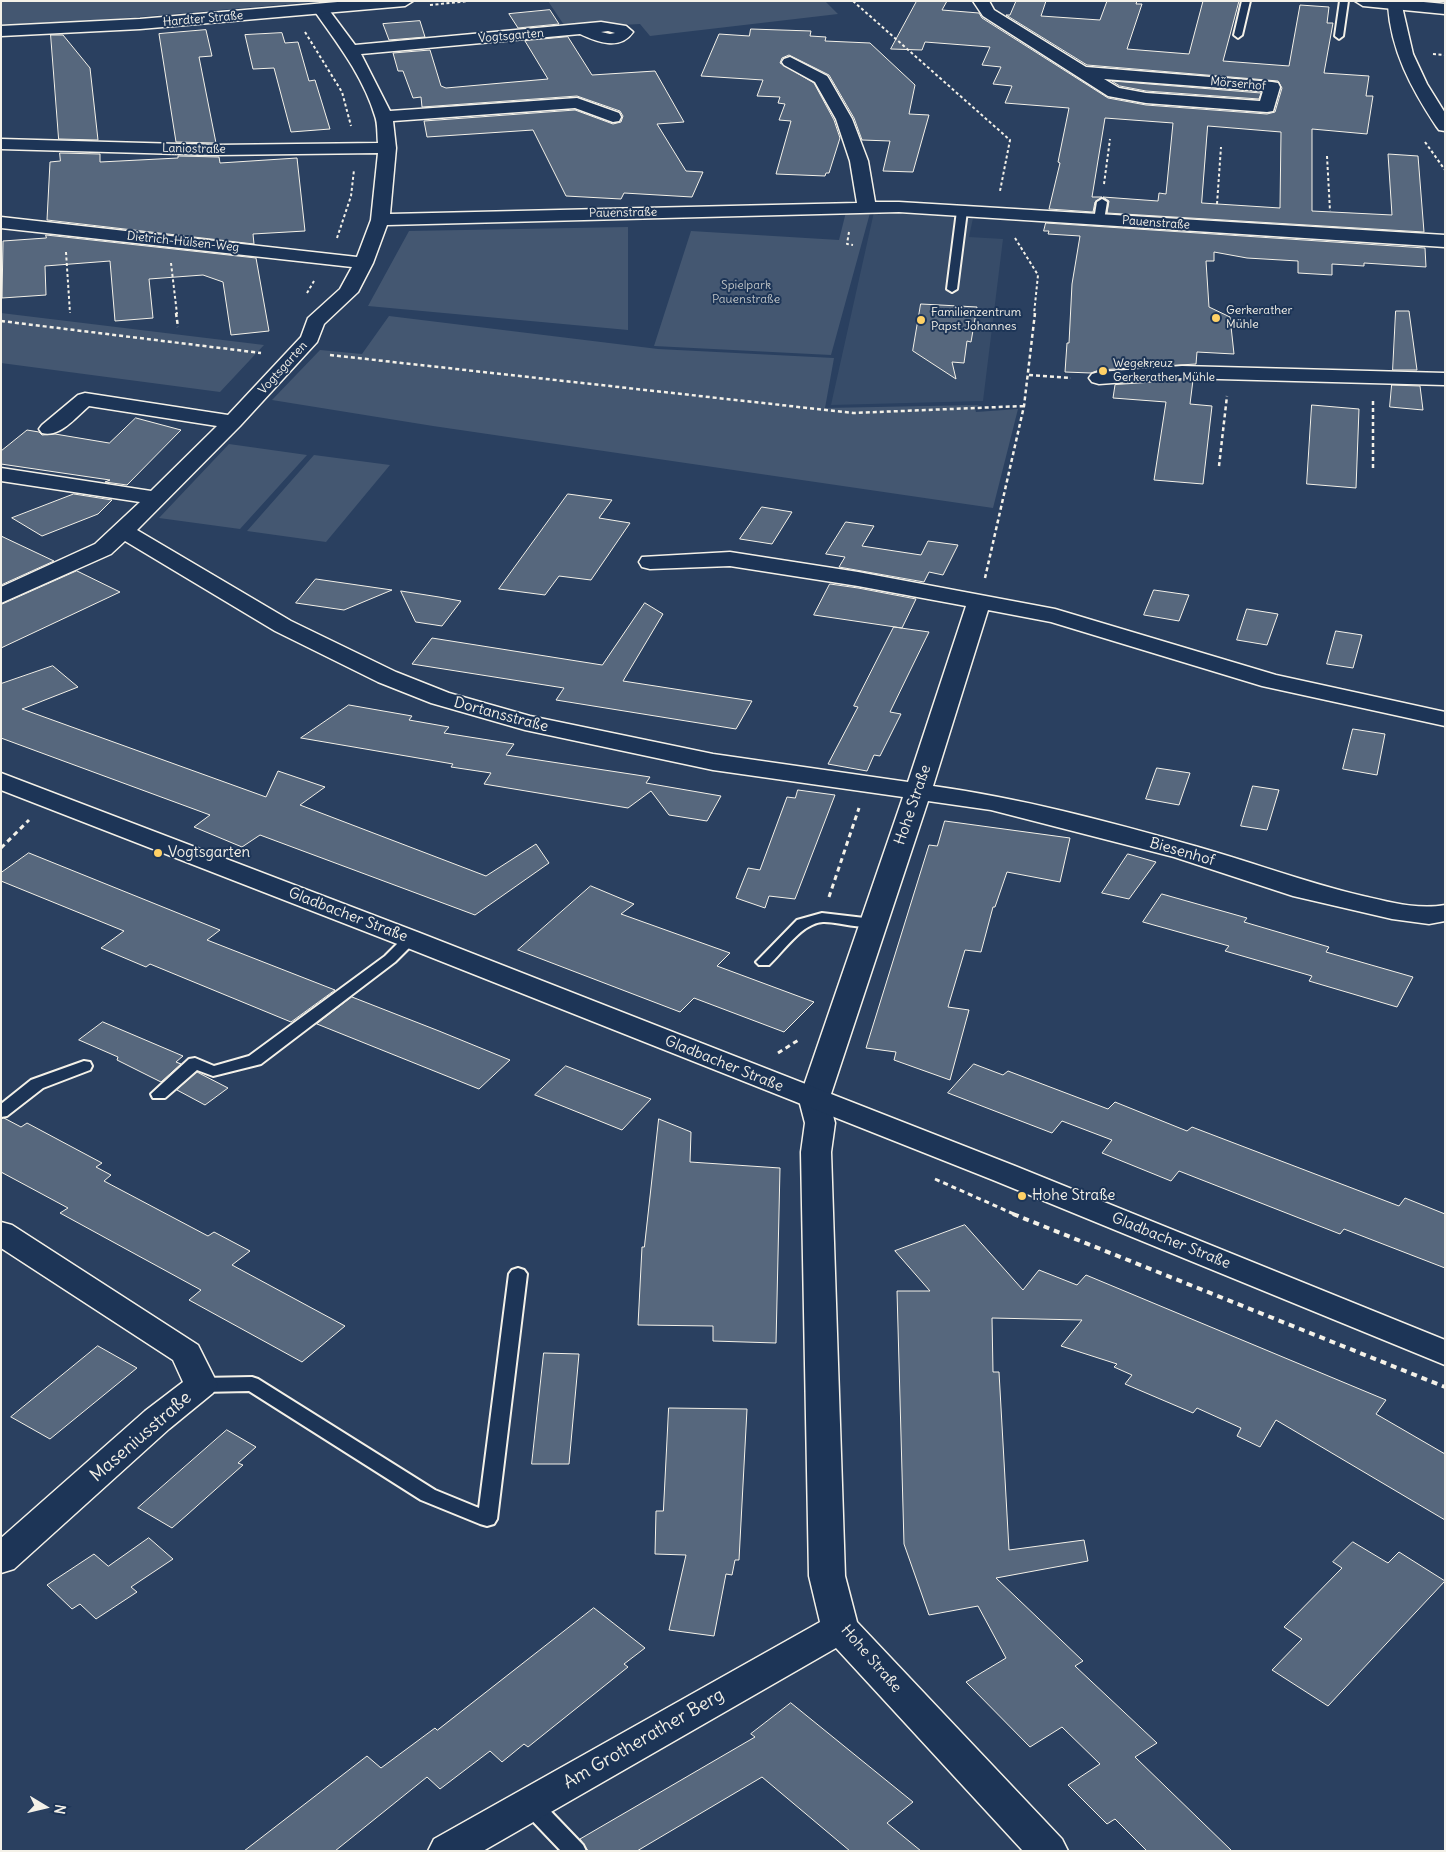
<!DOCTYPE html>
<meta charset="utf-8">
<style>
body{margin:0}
#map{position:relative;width:1446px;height:1852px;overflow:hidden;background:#2a4060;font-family:Delius,sans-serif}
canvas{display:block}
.frame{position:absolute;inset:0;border:2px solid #f4f1e8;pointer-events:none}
.north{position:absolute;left:20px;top:1782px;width:50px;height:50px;-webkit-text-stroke:4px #1d3557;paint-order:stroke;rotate:99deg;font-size:14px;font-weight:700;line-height:20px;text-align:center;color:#f4f1e8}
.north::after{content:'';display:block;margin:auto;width:18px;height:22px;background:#f4f1e8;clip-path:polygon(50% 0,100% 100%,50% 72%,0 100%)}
</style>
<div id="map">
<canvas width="1446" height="1852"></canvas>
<div class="frame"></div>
<div class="north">N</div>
</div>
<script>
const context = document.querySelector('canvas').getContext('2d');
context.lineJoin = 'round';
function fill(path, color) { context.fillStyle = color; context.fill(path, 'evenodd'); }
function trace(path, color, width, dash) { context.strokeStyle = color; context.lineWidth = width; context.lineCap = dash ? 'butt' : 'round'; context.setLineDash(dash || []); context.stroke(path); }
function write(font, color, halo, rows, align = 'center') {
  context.font = font + ' Delius,sans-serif'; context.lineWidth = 4; context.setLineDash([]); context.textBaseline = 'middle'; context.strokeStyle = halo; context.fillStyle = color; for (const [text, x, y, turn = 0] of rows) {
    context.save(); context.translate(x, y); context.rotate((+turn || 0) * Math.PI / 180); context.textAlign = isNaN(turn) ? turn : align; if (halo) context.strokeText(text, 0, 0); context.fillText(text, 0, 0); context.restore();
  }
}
fill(new Path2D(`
 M874,212L973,218L969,237L1003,239L983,401L831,405Z`), '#374c69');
fill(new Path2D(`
 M1,1H323L126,18L1,26Z
 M548,1H825L838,14L650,36L640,24L566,28Z
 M846,212L870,213L831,355L654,346L691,231L839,240Z
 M628,227V330L368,306L409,231Z
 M1,313L264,345L220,392L1,363Z
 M389,316L658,349L834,358L825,408L979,405L975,408L976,412L1018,409L993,508L433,426L272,400L320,350L362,354Z
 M229,444L307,455L240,529L159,518Z
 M314,455L390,465L326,542L247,531Z`), '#445771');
const building = new Path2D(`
 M917,1H947L942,10L979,13L982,18L1108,98L1146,105L1267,114L1275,112L1282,88L1278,81L1087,65L1006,15H1010L1016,1H1046L1041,16L1100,20L1107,1H1137L1136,4H1142L1127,49L1189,54L1203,1H1239L1223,61L1289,66L1300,5L1329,7L1327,23H1333L1324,73L1369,76L1366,96H1373L1367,134L1312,129V211L1392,215L1388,154L1418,156L1424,232L1107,213L1109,201L1103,197L1158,201L1159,193L1166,194L1173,123L1105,118L1092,197H1102L1095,202L1093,212L1049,209L1060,163L1058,162L1069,108L1005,103L1012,86L993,84L1001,67L982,65L990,47L925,42L922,50L891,49ZM1208,126L1281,132L1280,208L1202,203Z
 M550,10L559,24L518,28L509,14Z
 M420,21L425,37L389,40L383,24Z
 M751,29L811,31L810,36L826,37L825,41L870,43L915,85L909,114L929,115L913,172L883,171L890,141L862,140L854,118L829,75L789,55L782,58L780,63L814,83L834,120L840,138L829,173H826L825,176L776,174L791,121L779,120L785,104L778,103L780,97L757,96L763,80L701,76L719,34L749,36Z
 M206,30L212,56L199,57L216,143L176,142L159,34Z
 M282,33L285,43L298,42L309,81L315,80L330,129L291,132L274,68L253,69L245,35Z
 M51,35H63L90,68L98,140L59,139Z
 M568,37L592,75L655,71L684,122L657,124L686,171L703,172L692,197L624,193L621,199L566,196L533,130L427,137L424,121L575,110L613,124L621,122L623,116L620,111L577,96L422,107L421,97L413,98L403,71H398L393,53L430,50L441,86L446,88L502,83L548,79L525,41Z
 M1112,81L1261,93L1259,99L1146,91L1120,86Z
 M60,153L100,154V162L178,158V156L219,157L220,163L297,158L305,231L253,234L254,244L47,220L50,162L60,161Z
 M1046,223L1425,248L1426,267L1364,263V266L1332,264V275L1298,273V261L1247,258L1214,252V261H1206L1209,307L1230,317L1234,354L1197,352L1196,364L1099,370L1091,373L1065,372L1067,343H1069L1072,284L1080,236L1048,234L1049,231H1044Z
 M46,235L256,258L269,331L231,335L223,282L203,275L149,279L153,318L115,321L110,261L45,266L46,295L2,298L3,241L46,238Z
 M921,304L977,307L971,342L967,341L964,363L952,362L956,379L913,351Z
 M1396,311H1409L1417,370H1393Z
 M1182,380H1193L1190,404L1212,406L1203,484L1154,480L1166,402L1113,398L1115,385Z
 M1392,385L1420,386L1423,410L1390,407Z
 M1312,405L1359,409L1356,488L1307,484Z
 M136,418L181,430L127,485L105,482L110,480L1,464V451L27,430L39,432L42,435L55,434L109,443Z
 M74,494L112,500L98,514L42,536L12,518Z
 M568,494L612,500L599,518L630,523L591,580L559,576L545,595L499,589Z
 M762,507L792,512L772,544L740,539Z
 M846,522L874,526L862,546L921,555L928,541L958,545L943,575L929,572L924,582L839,567L845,557L826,554Z
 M1,536L54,561L1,585Z
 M77,571L120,592L1,648V605Z
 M316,579L392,590L344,610L296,603Z
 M830,584L858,588L916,599L902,628L814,615Z
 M1154,590L1189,595L1179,621L1144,615Z
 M401,591L439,597L461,601L442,626L416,622Z
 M645,603L663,614L623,681L752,701L736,729L556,700L564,688L412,664L432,638L602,665Z
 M1247,609L1278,614L1267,645L1237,640Z
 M894,627L929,632L890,712L901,714L880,756L874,755L867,771L828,764L858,707L854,706Z
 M1336,631L1362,635L1353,668L1327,664Z
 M53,666L78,687L22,709L266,797L278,771L325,787L300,805L486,876L536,844L549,863L475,915L260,835L242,847L194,827L210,815L1,738V684Z
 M349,705L412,716L409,720L449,727L444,733L514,744L506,755L650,777L646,783L721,796L707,821L669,815L651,791L628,808L484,784L491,773L451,767L453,764L301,738Z
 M1353,729L1385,734L1377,775L1343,769Z
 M1157,768L1190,773L1179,805L1146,799Z
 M1253,786L1279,790L1267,830L1241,826Z
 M798,790L835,795L795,899L769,896L765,908L736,898L748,868L760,870L787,797L795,798Z
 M945,821L1070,838L1060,882L1007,872L995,907H993L981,952L965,950L948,1007L969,1010L950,1080L894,1060L896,1052L866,1048L929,845L937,846Z
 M29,853L220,930L207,940L335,990L291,1022L150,964L146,967L101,948L124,931L1,881V873Z
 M1128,854L1156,862L1129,899L1102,893Z
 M591,886L634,904L621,914L730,953L717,966L814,1002L784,1032L694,998L680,1012L518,950Z
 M1162,894L1247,918L1244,922L1329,947L1326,952L1413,977L1397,1007L1309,981L1312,976L1225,951L1229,946L1143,922Z
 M352,997L439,1031L510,1060L479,1089L317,1024Z
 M103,1022L183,1056L176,1062L181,1064L161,1082L117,1060L118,1057L79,1040Z
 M974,1064L1003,1075L1008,1071L1108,1109L1115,1102L1187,1131L1192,1127L1399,1206L1405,1198L1445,1214V1268L1344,1229L1340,1234L1179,1171L1171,1181L1102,1153L1112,1140L1062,1121L1052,1133L948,1093Z
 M566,1066L651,1099L622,1130L535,1095Z
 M197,1072L228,1088L205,1105L177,1090Z
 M4,1118L21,1127L27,1123L102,1163L96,1167L111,1175L104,1181L208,1236L214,1232L250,1251L232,1265L345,1326L302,1362L189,1300L201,1290L60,1213L68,1208L1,1172V1119Z
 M659,1119L691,1132L690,1162L780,1168L776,1343L713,1341V1326L638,1325L642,1247H644Z
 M965,1225L1023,1290L1039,1270L1077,1285L1086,1275L1386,1400L1376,1414L1445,1454V1520L1276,1420L1260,1447L1237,1436L1241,1428L1197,1408L1193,1413L1125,1384L1132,1375L1114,1367L1117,1364L1061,1346L1082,1320L992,1318L993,1372H999L1009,1550L1084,1540L1088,1561L996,1578L1083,1661L1075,1666L1157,1743L1135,1757L1232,1851H1147L1115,1819L1107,1824L1068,1785L1100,1764L1062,1727L1030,1747L966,1682L1006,1658L978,1606L929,1615L904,1544L897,1291H930L895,1251Z
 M98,1346L137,1368L50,1439L11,1417Z
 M544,1353L579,1354L569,1464H532Z
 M669,1408L747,1409L739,1560H735L732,1575L726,1574L714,1636L669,1630L686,1555L655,1554L656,1511H663Z
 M227,1430L256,1447L238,1463L243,1465L188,1514L172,1528L138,1508Z
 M149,1538L173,1559L131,1587L137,1592L96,1619L80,1604L72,1609L47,1585L94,1554L108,1566Z
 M1353,1542L1388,1563L1399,1552L1445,1581L1328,1706L1272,1670L1302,1639L1284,1627L1342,1568L1333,1562Z
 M594,1608L645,1648L624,1664L628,1667L528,1747L524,1744L502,1762L490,1751L440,1789L427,1777L335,1851H244L367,1756L381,1768L435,1728L437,1730Z
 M791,1703L913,1802L887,1823L921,1851H850L762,1777L637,1851H588L580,1839L755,1737L751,1734Z`);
fill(building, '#56677d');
trace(building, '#f4f1e8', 1);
const lane = new Path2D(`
 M1242,1H1250L1242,35L1238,38L1234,35Z
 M1340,1H1348L1343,36L1339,39L1335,36Z
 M1102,199L1107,202L1104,220L1099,223L1094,220L1097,202Z
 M962,208L967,211L957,289L952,292L947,289L957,211Z
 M822,913L873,919L880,923C873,933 836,921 823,922C802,923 784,951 769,965H759L756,962L759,959L797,920Z
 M410,934L418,939L395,962L261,1064L213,1076L197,1070L165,1098H153L151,1094L189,1059L195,1058L214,1066L249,1056L385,956L405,936Z
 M84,1061L90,1062L92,1066L90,1070L43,1088L7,1116L1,1117V1104L31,1080Z
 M518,1268L524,1270L527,1274L497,1519L494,1524L487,1526L480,1524L421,1500L249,1391L201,1392L195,1390L192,1385L195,1380L201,1378L252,1377L258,1379L435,1490L479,1508L509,1274L512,1270Z
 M530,1795L538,1798L583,1845L586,1851H561L522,1810L519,1804L522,1798Z`);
const street = new Path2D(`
 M973,1H989L994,10L1086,67L1272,82L1278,83L1280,87L1273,111L1267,112L1146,103L1108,96L983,16ZM1104,79L1263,91L1260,101L1146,93L1119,88Z
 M1391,2H1401L1413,54L1427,84L1445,113V131L1439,130L1436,126C1411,88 1391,51 1388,5Z
 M321,4L326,6L355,45L601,22L626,26L633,32C620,51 597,42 580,34L361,54L390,111L577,98L619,113L621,117L619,121L613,122L575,108L393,121L396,148L390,214L857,203L850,161L836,119L815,82L784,65L782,62L784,59L790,57L827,76L829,79L852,119L868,161L875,202H899L1445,235V247L899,212L387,225L373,263L358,292L324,324L317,342L240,426L137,530L291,621L396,672L449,693L530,716L713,754L908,782L966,606L858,586L730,566L650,569L642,567L639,562L642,557L730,552L858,572L1055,609L1276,675L1445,712V726L1262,686L1051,622L988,610L933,786C1020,798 1106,821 1191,845C1249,861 1304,882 1363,896C1390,902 1417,910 1445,905V921L1429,924L1392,919L1293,896L1174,857L991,810L928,801L829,1100L835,1123L831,1152L845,1576L857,1622L1062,1839L1068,1851H1023L836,1648L483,1851H428L434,1839L820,1622L809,1576L801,1152L805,1123L799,1100L903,797L713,770L525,730L431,703L378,682L275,631L125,541L111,554L1,603V587L95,544L140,502L1,481V468L151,491L217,426L89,406C76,417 60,438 42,433L39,429L42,425L78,395L85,393L228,415L301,337L308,318L340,289L352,267L1,228V217L357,257L371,220L378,153L216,155L1,149V139L216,145L378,143C377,134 378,124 375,116C363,76 337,43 313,9ZM608,31L615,33L610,34L601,32Z
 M1182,366L1445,373V385L1182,378L1099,384L1092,382L1089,378L1092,374L1099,372Z
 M1,1222L12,1225L198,1345L218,1385L213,1393L169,1429L14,1569L1,1573V1538L145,1411L183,1382L173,1360L1,1248Z`);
const secondary = new Path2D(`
 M349,1H413L405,6L140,29L1,36V26L140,19Z
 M1355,1H1413L1445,4V14L1363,6Z
 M1,773L420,933L1015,1166L1445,1340V1365L993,1180L400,945L1,790Z`);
trace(lane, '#f4f1e8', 4);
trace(street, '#f4f1e8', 3);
trace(secondary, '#f4f1e8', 3);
trace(new Path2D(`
 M853,1L1010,140L1000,191
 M430,5L469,1
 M305,32L342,92L351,126
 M1433,54L1445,55
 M1425,142L1445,170
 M1327,156L1330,211
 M1104,184L1110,139
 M1217,204L1221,147
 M849,232L847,244L853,245
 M337,238L351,196L354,170
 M1015,238L1038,275L1034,314
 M66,252L70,313
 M171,263L177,314
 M307,293L314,281`), '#f4f1e8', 2, [3, 2.5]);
trace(new Path2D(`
 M176,313L178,327
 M1,321L261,353
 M330,355L853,413L1024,406
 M1029,375L1071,378
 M1373,401V468
 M1219,466L1227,396
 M985,578L1024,406L1035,313`), '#f4f1e8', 2.5, [4, 3]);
trace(new Path2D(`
 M1,848L29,820
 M829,897L859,808
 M778,1053L800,1039
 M935,1179L1016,1215`), '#f4f1e8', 3, [5, 4]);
trace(new Path2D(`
 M1013,1214L1445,1387`), '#f4f1e8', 4, [6, 5]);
fill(lane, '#1d3557');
fill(street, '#1d3557');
fill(secondary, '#1d3557');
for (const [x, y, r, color] of [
 [1216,318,5,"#ffd166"],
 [921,320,5,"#ffd166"],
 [1103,371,5,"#ffd166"],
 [158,853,5,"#ffd166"],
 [1022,1196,5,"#ffd166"]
]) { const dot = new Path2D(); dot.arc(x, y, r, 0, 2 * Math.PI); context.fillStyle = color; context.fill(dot); trace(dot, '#1d3557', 2); }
write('12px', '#f4f1e8', '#1d3557', [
 ["Hardter Straße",203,19,-5],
 ["Vogtsgarten",511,36,-5],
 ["Mörserhof",1238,84,5],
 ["Laniostraße",194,149,1],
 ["Pauenstraße",623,213,-1],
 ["Pauenstraße",1156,223,4],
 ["Dietrich-Hülsen-Weg",183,242,6],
 ["Vogtsgarten",283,368,-48]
]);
write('12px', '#bfc3c4', '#1d3557', [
 ["Spielpark",746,286],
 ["Pauenstraße",746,300]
]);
write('12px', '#f4f1e8', '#1d3557', [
 ["Gerkerather",1226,311],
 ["Mühle",1226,325],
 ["Familienzentrum",931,313],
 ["Papst Johannes",931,327],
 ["Wegekreuz",1113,364],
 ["Gerkerather Mühle",1113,378]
], 'left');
write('15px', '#f4f1e8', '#1d3557', [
 ["Dortansstraße",501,715,15],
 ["Hohe Straße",913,805,-71],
 ["Biesenhof",1182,852,16],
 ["Gladbacher Straße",348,915,21],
 ["Gladbacher Straße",724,1064,22],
 ["Gladbacher Straße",1171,1241,22],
 ["Hohe Straße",871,1659,49]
]);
write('15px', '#f4f1e8', '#1d3557', [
 ["Vogtsgarten",168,853],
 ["Hohe Straße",1032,1196]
], 'left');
write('18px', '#f4f1e8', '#1d3557', [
 ["Maseniusstraße",141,1437,-41],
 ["Am Grotherather Berg",644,1739,-30]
]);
</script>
